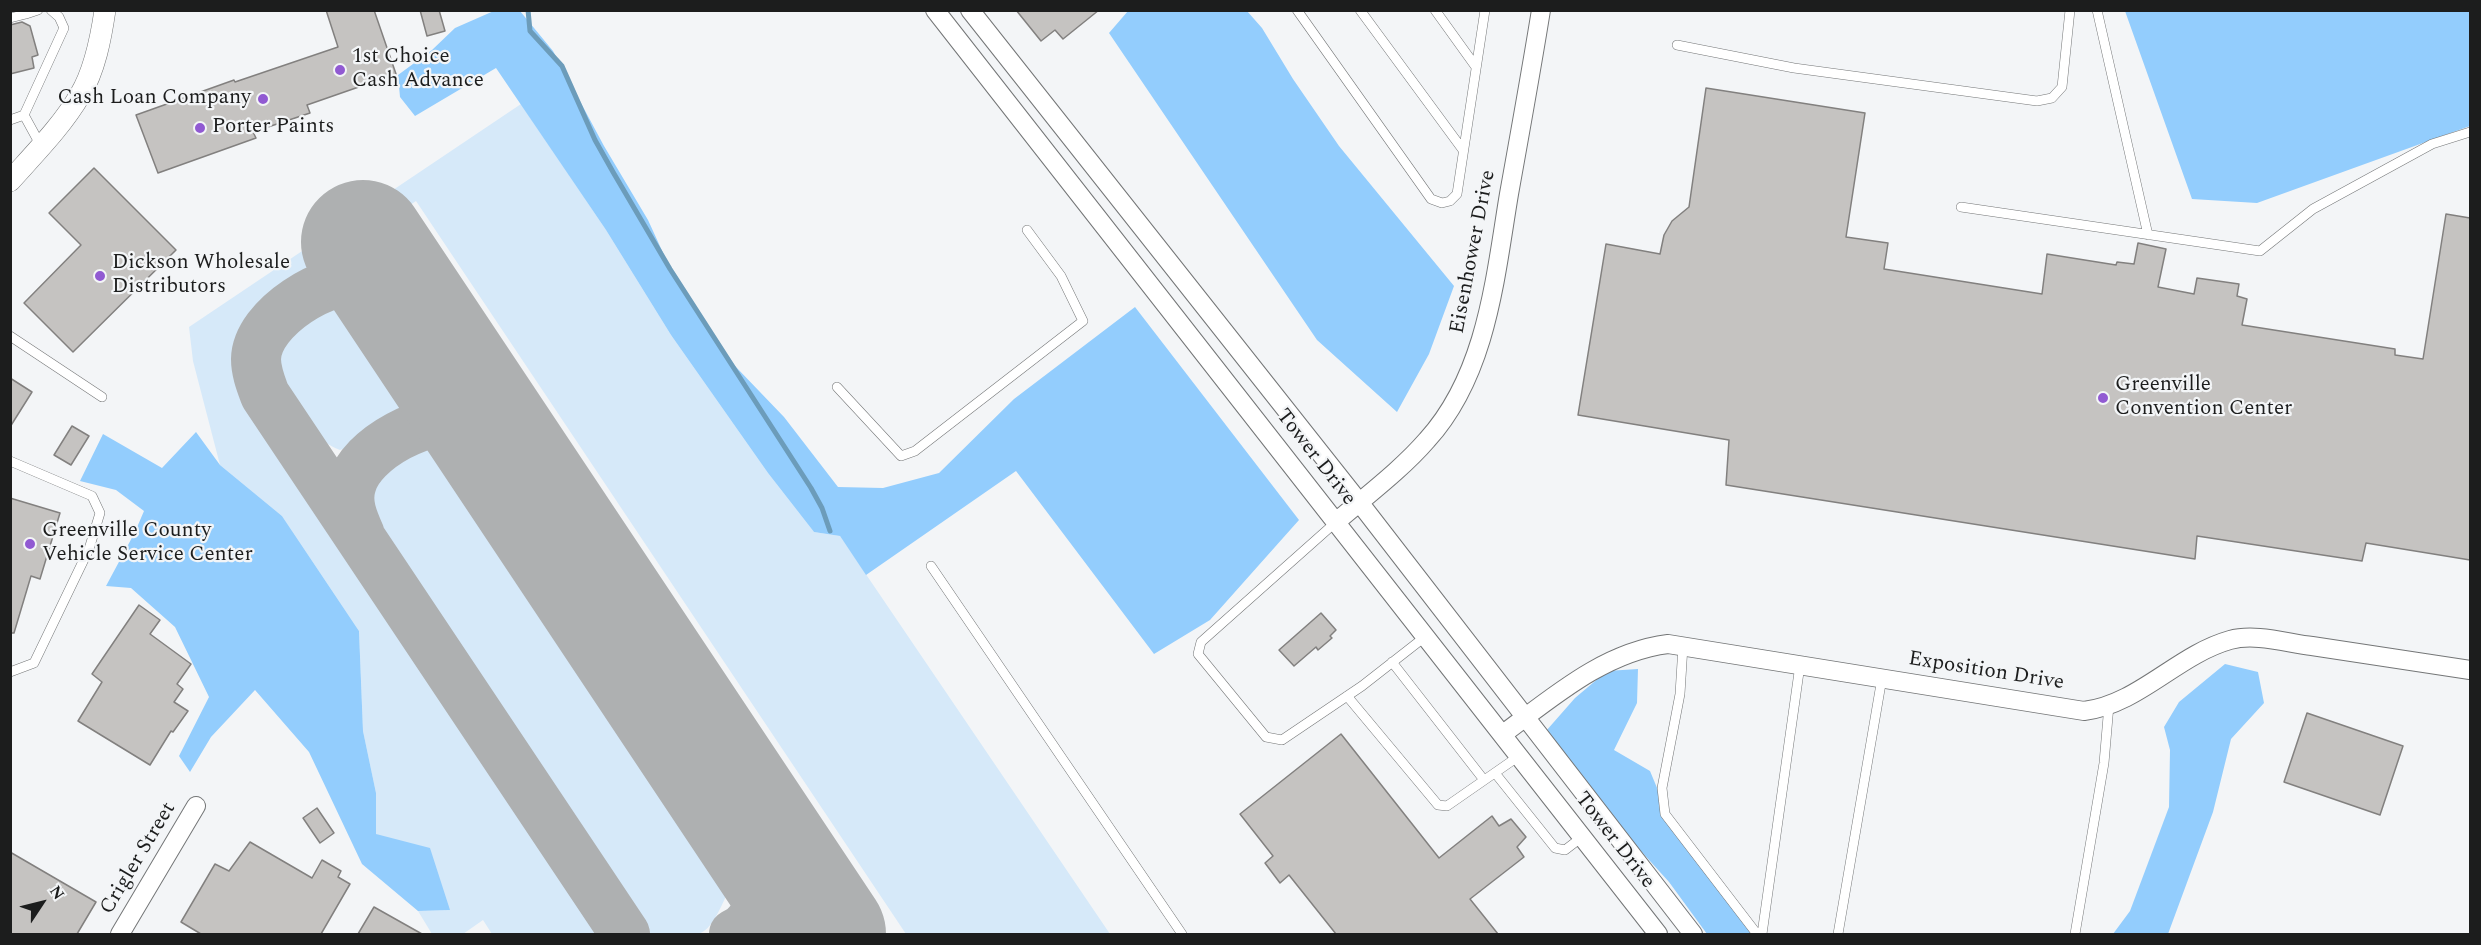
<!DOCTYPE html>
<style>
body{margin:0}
#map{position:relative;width:2481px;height:945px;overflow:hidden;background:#f3f5f7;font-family:Spectral,serif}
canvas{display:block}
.frame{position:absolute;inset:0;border:12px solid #1c1d1d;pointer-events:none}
.north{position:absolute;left:12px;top:873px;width:60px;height:60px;-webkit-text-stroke:4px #f3f5f7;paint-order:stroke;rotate:55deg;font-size:16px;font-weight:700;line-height:24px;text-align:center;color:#1c1d1d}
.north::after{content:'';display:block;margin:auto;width:21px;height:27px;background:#1c1d1d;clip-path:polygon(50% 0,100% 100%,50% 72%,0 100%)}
</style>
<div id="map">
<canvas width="2481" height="945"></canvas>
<div class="frame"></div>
<div class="north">N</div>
</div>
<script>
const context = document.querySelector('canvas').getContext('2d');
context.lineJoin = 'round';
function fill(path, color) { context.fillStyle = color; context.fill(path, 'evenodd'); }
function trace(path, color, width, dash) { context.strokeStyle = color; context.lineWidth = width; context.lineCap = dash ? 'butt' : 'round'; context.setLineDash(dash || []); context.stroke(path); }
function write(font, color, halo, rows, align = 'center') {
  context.font = font + ' Spectral,serif'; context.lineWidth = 4.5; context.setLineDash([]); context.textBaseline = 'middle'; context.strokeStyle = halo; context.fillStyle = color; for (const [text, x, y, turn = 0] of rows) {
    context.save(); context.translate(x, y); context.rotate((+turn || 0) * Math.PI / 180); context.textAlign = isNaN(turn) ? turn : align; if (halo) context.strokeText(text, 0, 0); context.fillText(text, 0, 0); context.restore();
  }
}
fill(new Path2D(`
 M521,104L606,230L671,335L768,473L814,532L840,536L1110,934H906L416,201L278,293C244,323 235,339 242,385L606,934H492L483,920L463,934H432L418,911L450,910L376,834V793L363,731L359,631L282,516L220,465L193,361L189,327Z
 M332,303L403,410C385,431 366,440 340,450C317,441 304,423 292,401C288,393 279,382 277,373C266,336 305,316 332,303Z
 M424,442L727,894C704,945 702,935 650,934L637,920L371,523C353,480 389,457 424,442Z`), '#d6e9f9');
fill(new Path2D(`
 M496,10L520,11L553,51L604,146L648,220L675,279L735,366L784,417L838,487L883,488L939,473L1014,399L1135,307L1299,520L1210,620L1154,654L1016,471L866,575L840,536L814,532L768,473L671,335L606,230L496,68L415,116L400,97L398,75L432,50L455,28Z
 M1128,11H1247L1262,28L1293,79L1339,146L1454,286L1429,354L1397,412L1317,340L1109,33Z
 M2125,11H2470V126L2257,203L2192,199Z
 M196,432L220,465L282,516L359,631L363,731L376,793V834L430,848L450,910L418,911L362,864L309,752L255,690L211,737L190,772L179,756L209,697L175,627L131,588L106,586L135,532L144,511L116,490L80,481L103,434L162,468Z
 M2225,664L2258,672L2264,703L2231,739L2213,812L2168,934H2113L2130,911L2169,807L2170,750L2164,727L2179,702Z
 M1638,669L1637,703L1614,750L1650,771L1670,819L1760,934H1707L1669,882L1621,829L1546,731L1575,698L1607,671Z`), '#93cdfd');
trace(new Path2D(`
 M528,10L530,31L562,66L595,140L613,172L670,269L811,488L822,508L830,531`), '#6c9cba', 5);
trace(new Path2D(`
 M402,301C391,291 381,282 367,280C328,274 257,317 256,359C256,372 261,384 265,395L625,934
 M360,535C353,519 346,503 351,486C360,448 430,412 467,422C480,426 489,437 499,447
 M742,930C769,903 778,883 765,845
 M734,934C764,917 793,909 821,934`), '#aeb0b1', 50);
trace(new Path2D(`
 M363,242L824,934`), '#aeb0b1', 124);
const building = new Path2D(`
 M326,10H374L396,74L307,105L310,113L253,132L256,138L158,173L136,115L234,80L235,82L338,47Z
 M420,10H439L445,31L427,36Z
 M1016,10H1099L1063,39L1055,30L1041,41Z
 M22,22L30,26L38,55L32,57L34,68L10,74V25Z
 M1706,88L1865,113L1846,237L1888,243L1884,269L2042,294L2047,254L2116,265L2117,262L2134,264L2138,243L2166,249L2158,287L2194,294L2197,278L2239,284L2237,296L2247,299L2242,325L2395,349V355L2423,359L2446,214L2470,218V560L2366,543L2362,561L2197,536L2195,559L1726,485L1729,440L1578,415L1606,244L1660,254L1664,235L1672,221L1689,207Z
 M94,168L176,250L73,352L24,303L81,245L49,213Z
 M10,378L32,392L10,427Z
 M72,426L89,436L71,465L54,455Z
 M10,498L60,513L40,579L31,576L14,633H10Z
 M139,605L160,620L150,634L191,664L177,684L183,689L174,702L188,711L173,732L171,731L150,765L78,721L102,682L92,674Z
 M1321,613L1336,630L1330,636L1332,638L1318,650L1316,647L1294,666L1279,650Z
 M2307,713L2403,746L2380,815L2284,782Z
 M1341,734L1439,858L1492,816L1499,826L1511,819L1526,837L1517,847L1524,857L1470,899L1498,934H1336L1289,875L1280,883L1265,863L1273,856L1240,814Z
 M317,808L334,833L320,843L303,818Z
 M250,842L312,878L322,860L341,871L338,877L350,884L321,934H201L181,922L215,864L229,871Z
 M10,852L96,902L77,934H10Z
 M374,907L422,934H358Z`);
fill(building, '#c5c3c1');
trace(building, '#82807f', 1.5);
const service = new Path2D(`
 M1297,10L1431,199L1442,203L1450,201L1457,194L1485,10
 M1360,10L1463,150
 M1435,10L1476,67
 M2097,10L2148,235
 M26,14L38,10
 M10,18L26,14L25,10
 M1677,45L1794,68L2037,101L2052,98L2062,87L2070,10
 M24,115L41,146
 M10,120L24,115L64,28L59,17L51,10
 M1961,207L2260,251L2313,209L2432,144L2470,132
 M10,336L102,397
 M837,387L901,456L915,451L1083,321L1061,276L1027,230
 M10,461L92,496L100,513L89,549L34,663L10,672
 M1336,522L1201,642L1198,654L1266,737L1282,740L1362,686L1426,636
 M931,566L1182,934
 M1683,646L1680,694L1662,788L1665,814L1757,934
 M1392,662L1484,780
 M1347,696L1438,805L1447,806L1519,756
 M1495,773L1555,848L1565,850L1582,837
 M1762,934L1800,665
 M1838,934L1882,678
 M2075,934L2104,763L2109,705`);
const minor = new Path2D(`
 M935,10L1658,934
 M970,10L1359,502L1693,934
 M1336,522C1366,496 1401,470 1427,440C1487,374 1495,278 1509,194C1520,133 1531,72 1541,10
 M1503,734C1553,697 1604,652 1668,644L2084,711C2139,704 2177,655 2230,640C2255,633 2287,643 2312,646C2365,654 2418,662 2470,670
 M120,934L196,806`);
const tertiary = new Path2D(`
 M10,181C34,154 62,126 80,95C95,70 101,38 105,10`);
trace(service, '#747677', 10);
trace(minor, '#747677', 20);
trace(tertiary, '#747677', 22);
trace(service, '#fff', 9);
trace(minor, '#fff', 18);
trace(tertiary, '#fff', 21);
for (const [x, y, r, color] of [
 [340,70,6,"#915ad2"],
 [263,99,6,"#915ad2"],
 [200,128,6,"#915ad2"],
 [100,276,6,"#915ad2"],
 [2103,398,6,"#915ad2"],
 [30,544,6,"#915ad2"]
]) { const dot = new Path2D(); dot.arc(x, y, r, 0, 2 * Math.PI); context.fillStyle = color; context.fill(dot); trace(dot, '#f3f5f7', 2); }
write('21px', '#1c1d1d', '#f3f5f7', [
 ["1st Choice",352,58],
 ["Cash Advance",352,82],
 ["Cash Loan Company",251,99,"right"],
 ["Porter Paints",212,128],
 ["Dickson Wholesale",112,264],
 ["Distributors",112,288],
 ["Greenville",2115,386],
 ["Convention Center",2115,410],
 ["Greenville County",42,532],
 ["Vehicle Service Center",42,556]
], 'left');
write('21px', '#1c1d1d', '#f3f5f7', [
 ["Eisenhower Drive",1474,252,-79],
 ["Tower Drive",1315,458,52],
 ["Exposition Drive",1986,672,9],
 ["Tower Drive",1614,841,52],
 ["Crigler Street",139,859,-59]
]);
</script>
